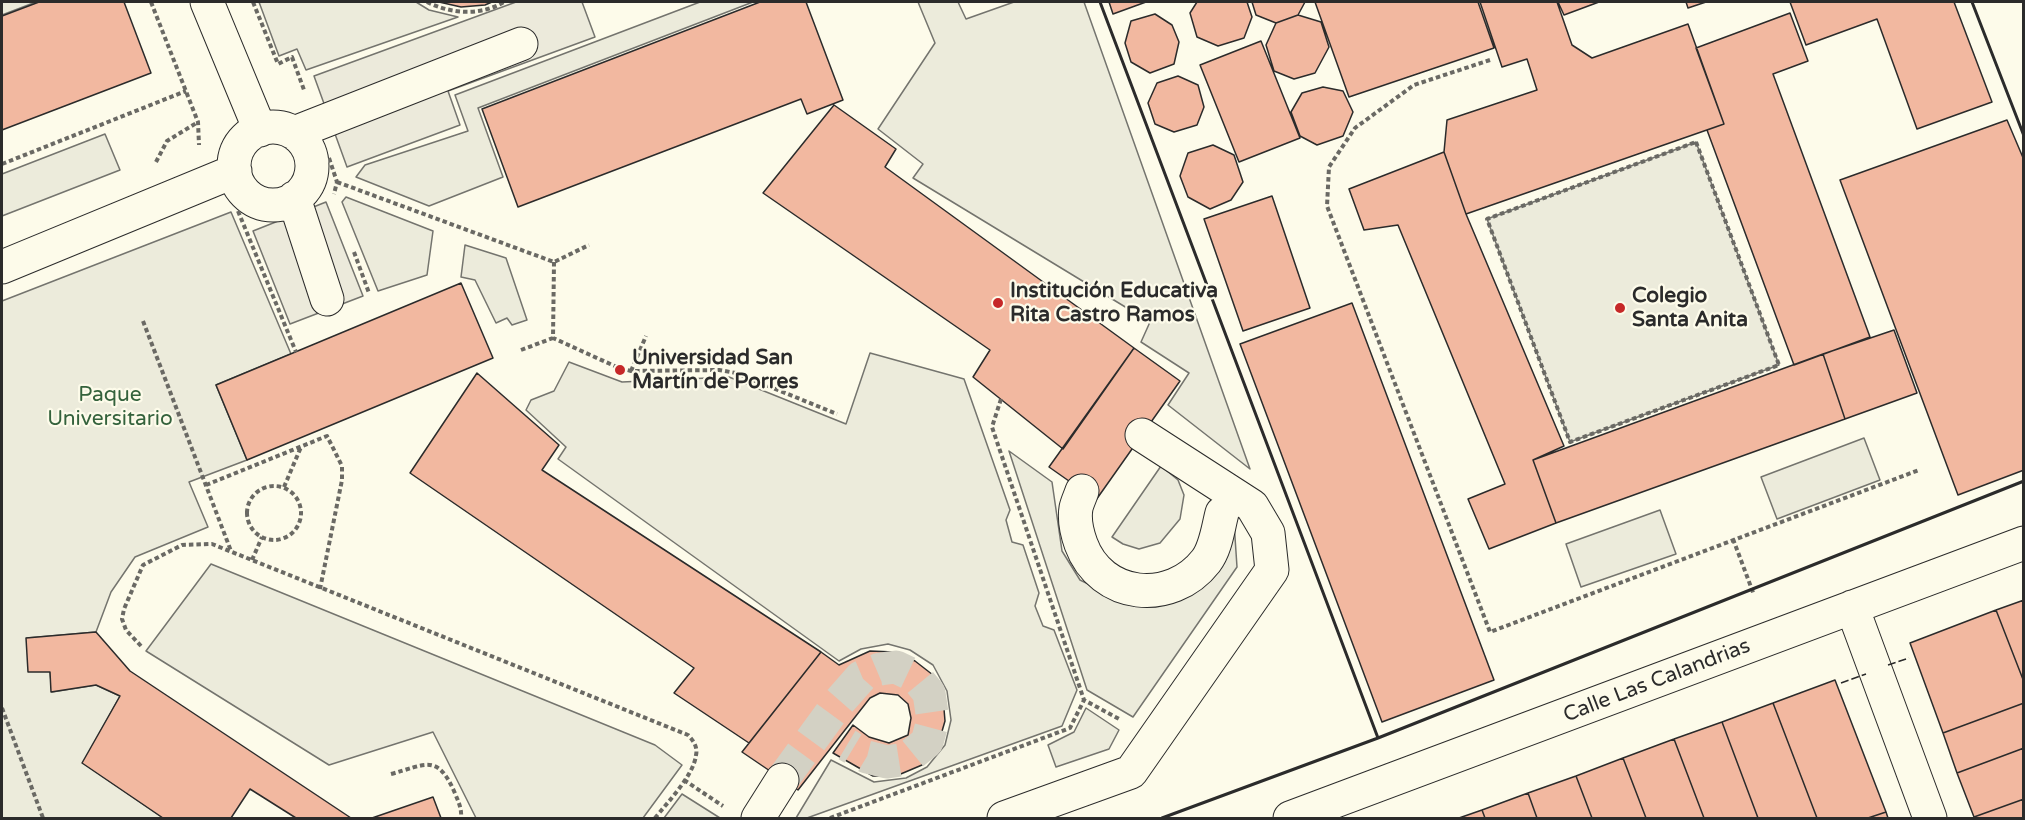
<!DOCTYPE html>
<meta charset="utf-8">
<style>
body{margin:0}
#map{position:relative;width:2025px;height:820px;overflow:hidden;background:#fdfbea;font-family:"Varela Round",sans-serif}
canvas{display:block}
.frame{position:absolute;inset:0;border:3px solid #2b2b2b;pointer-events:none}
</style>
<div id="map">
<canvas width="2025" height="820"></canvas>
<div class="frame"></div>
</div>
<script>
const context = document.querySelector('canvas').getContext('2d');
context.lineJoin = 'round';
function fill(path, color) { context.fillStyle = color; context.fill(path, 'evenodd'); }
function trace(path, color, width, dash) { context.strokeStyle = color; context.lineWidth = width; context.lineCap = dash ? 'butt' : 'round'; context.setLineDash(dash || []); context.stroke(path); }
function write(font, color, halo, rows, align = 'center') {
  context.font = font + ' "Varela Round",sans-serif'; context.lineWidth = 4.5; context.setLineDash([]); context.textBaseline = 'middle'; context.strokeStyle = halo; context.fillStyle = color; for (const [text, x, y, turn = 0] of rows) {
    context.save(); context.translate(x, y); context.rotate((+turn || 0) * Math.PI / 180); context.textAlign = isNaN(turn) ? turn : align; if (halo) context.strokeText(text, 0, 0); context.fillText(text, 0, 0); context.restore();
  }
}
const green = new Path2D(`
 M2,2H36L2,15Z
 M259,2H416L429,10L458,17L306,70L297,49L279,56Z
 M700,2H753L478,108L503,177L429,206L356,177L365,165L468,131L455,95Z
 M918,2H958L966,19L1014,2H1084L1250,469L1168,405L1189,373L1141,342L1150,322L913,178L923,164L878,129L935,43Z
 M105,134L120,170L2,216V174Z
 M1696,142L1779,365L1570,442L1487,219Z
 M346,197L433,231L427,275L378,291L342,202Z
 M231,212L291,354L216,385L247,460L189,482L208,527L135,557L111,592L96,632L27,638L50,672L52,692L96,685L120,696L83,763L163,818H2V301Z
 M465,245L506,258L527,320L512,325L507,318L496,323L475,280L461,277Z
 M870,353L964,379L1010,510L1006,520L1012,542L1023,545L1039,593L1035,606L1043,626L1054,630L1077,690L1062,726L807,818H796L831,760L874,782L906,778L927,767L945,745L951,720L947,691L933,665L910,650L888,644L861,649L839,661L558,459L566,447L526,410L531,400L554,391L569,362L622,382L729,377L846,424Z
 M1864,438L1880,480L1777,519L1761,477Z
 M1009,451L1052,482L1062,551L1080,580L1121,600L1160,598L1234,522L1237,567L1133,717L1087,690Z
 M1161,466L1178,480L1184,495L1180,519L1160,543L1139,549L1123,544L1112,537Z
 M1660,510L1676,554L1581,587L1566,544Z
 M211,564L655,745L682,765L643,818H476L433,732L329,765L146,651Z
 M1086,708L1119,730L1109,749L1056,767L1048,745L1074,732Z
 M682,794L720,818H664Z`);
fill(green, '#ecebdb');
trace(green, '#74746e', 1.5);
const parking = new Path2D(`
 M516,2H582L595,37L448,91L460,125L347,167L314,76Z
 M326,202L363,296L290,324L253,231Z`);
fill(parking, '#eceadb');
trace(parking, '#74746e', 1.5);
const building = new Path2D(`
 M39,2H124L151,73L2,130V16Z
 M439,2H492L485,5L461,7Z
 M760,2H806L843,100L807,114L801,99L518,207L482,109Z
 M1109,2H1146L1113,14Z
 M1197,2H1247L1252,17L1244,38L1218,46L1197,37L1190,13Z
 M1252,2H1305L1298,15L1276,23L1256,15Z
 M1315,2H1478L1494,48L1349,97Z
 M1480,2H1557L1572,45L1592,58L1688,24L1724,124L1466,214L1444,152L1447,120L1537,90L1527,59L1502,67Z
 M1558,2H1599L1564,15Z
 M1686,2H1706L1688,8Z
 M1790,2H1954L1992,102L1917,129L1877,19L1806,45Z
 M1790,13L1808,61L1773,74L1870,337L1794,365L1707,130L1724,124L1696,48Z
 M1155,14L1172,25L1179,42L1174,64L1150,73L1131,62L1125,43L1131,21Z
 M1298,15L1321,22L1329,47L1315,73L1294,79L1274,71L1266,45L1276,23Z
 M1261,41L1300,138L1239,162L1200,65Z
 M1178,76L1198,85L1204,107L1197,125L1174,132L1155,124L1148,103L1157,83Z
 M1323,87L1343,91L1353,112L1343,136L1317,145L1300,136L1291,112L1302,93Z
 M834,105L896,149L885,167L1134,348L1063,449L973,377L990,350L763,193Z
 M2007,120L2024,160V470L1958,495L1840,180Z
 M1213,145L1234,155L1243,182L1231,200L1210,209L1188,197L1180,176L1188,153Z
 M1444,152L1466,214L1564,446L1533,460L1556,523L1489,549L1468,499L1505,484L1398,225L1364,230L1349,189Z
 M1272,196L1310,308L1243,331L1204,219Z
 M461,283L493,358L247,460L216,385Z
 M1352,303L1494,680L1382,722L1240,344Z
 M1894,330L1917,393L1845,419L1823,354Z
 M1134,348L1180,381L1096,500L1049,467Z
 M1823,354L1845,419L1556,523L1533,460Z
 M477,373L559,445L542,470L821,652L749,743L674,693L694,668L410,473Z
 M2024,600V682L1996,610Z
 M1996,610L2024,682V703L1943,733L1910,643Z
 M96,632L130,671L351,818H296L250,789L231,818H163L82,763L120,696L96,685L51,692L50,672H28L26,638Z
 M870,651L894,652L915,661L933,675L943,697L945,721L938,745L922,765L896,776H873L833,753L853,725L869,737L889,743L908,735L911,718L908,704L898,695L880,693L870,698L798,790L742,752L821,652L839,665Z
 M1835,680L1886,812L1868,818H1817L1773,703Z
 M1773,703L1817,818H1758L1722,722Z
 M2024,703V748L1957,773L1943,733Z
 M1722,722L1758,818H1704L1674,739Z
 M1674,739L1704,818H1646L1623,758Z
 M2024,748V799L1974,817L1957,773Z
 M1623,758L1646,818H1592L1576,776Z
 M1576,776L1592,818H1537L1528,793Z
 M1528,793L1537,818H1485L1482,810Z
 M433,797L441,818H372Z
 M2024,799V818H1974V817Z
 M1482,810L1485,818H1459Z
 M1886,812L1888,818H1868Z`);
fill(building, '#f2b8a0');
trace(building, '#2b2b2b', 1.5);
trace(new Path2D(`
 M782,780L839,702L861,677L880,669L896,667L915,676L929,693L933,720L927,742L906,759L887,762L867,757L847,745`), '#d3d1c4', 33, [33, 16]);
const minor = new Path2D(`
 M207,2L260,130
 M234 166a39 39 0 1 1 78 0a39 39 0 1 1-78 0Z
 M294,133L521,44
 M294,198L327,299
 M2,267L235,171
 M1082,491C1080,497 1077,503 1076,508C1074,520 1077,533 1081,544C1101,599 1171,606 1206,561C1216,548 1218,528 1222,513
 M1852,607L1930,818
 M758,818L782,780
 M1004,818L1131,772L1272,570L1268,533L1252,506L1142,435
 M1290,818L2024,543`);
trace(minor, '#2b2b2b', 35);
trace(new Path2D(`
 M151,2L198,122L199,145
 M253,2L278,64L292,57L304,90
 M427,2C451,14 481,16 504,2
 M1490,60L1414,85L1355,128L1329,167L1327,206L1490,632L1919,470
 M1696,142L1779,365L1570,442L1487,219Z
 M329,158L337,182L334,194
 M156,162L167,141L198,122
 M2,164L186,91
 M337,182L554,262L589,245
 M238,211L296,352
 M354,252L369,293
 M554,262L553,338L619,368L631,371L719,370L736,373L837,414
 M143,321L231,551
 M521,350L553,338
 M631,371L646,336
 M1001,399L992,427L1084,700L1121,720
 M206,485L327,436L342,466V480L320,589
 M247 513a27 27 0 1 1 54 0a27 27 0 1 1-54 0Z
 M284,487L301,447
 M1733,539L1754,595
 M252,560L262,537
 M141,646L126,630L122,619L124,609L143,565L182,545L212,544L688,735C693,740 698,747 696,755C694,775 667,803 655,818
 M2,708L43,818
 M391,774C425,765 437,753 454,791C458,801 462,808 461,818
 M684,780L723,806
 M830,818L1070,728L1084,700`), '#6a6964', 4, [4.5, 3]);
trace(minor, '#fdfbea', 33);
trace(new Path2D(`
 M1888,665L1909,658
 M1841,683L1866,674`), '#2b2b2b', 1.5, [8, 3]);
trace(new Path2D(`
 M1100,2L1378,738L1162,818
 M1972,2L2024,136
 M1378,738L2024,481`), '#2b2b2b', 3);
for (const [x, y, r, color] of [
 [998,303,6,"#c62828"],
 [1620,308,6,"#c62828"],
 [620,370,6,"#c62828"]
]) { const dot = new Path2D(); dot.arc(x, y, r, 0, 2 * Math.PI); context.fillStyle = color; context.fill(dot); trace(dot, '#fdfbea', 2); }
write('bold 21px', '#2b2b2b', '#fdfbea', [
 ["Institución Educativa",1010,291],
 ["Rita Castro Ramos",1010,315],
 ["Colegio",1632,296],
 ["Santa Anita",1632,320],
 ["Universidad San",632,358],
 ["Martín de Porres",632,382]
], 'left');
write('21px', '#34623c', '#fdfbea', [
 ["Paque",110,395],
 ["Universitario",110,419]
]);
write('21px', '#2b2b2b', '#fdfbea', [
 ["Calle Las Calandrias",1657,681,-21]
]);
</script>
